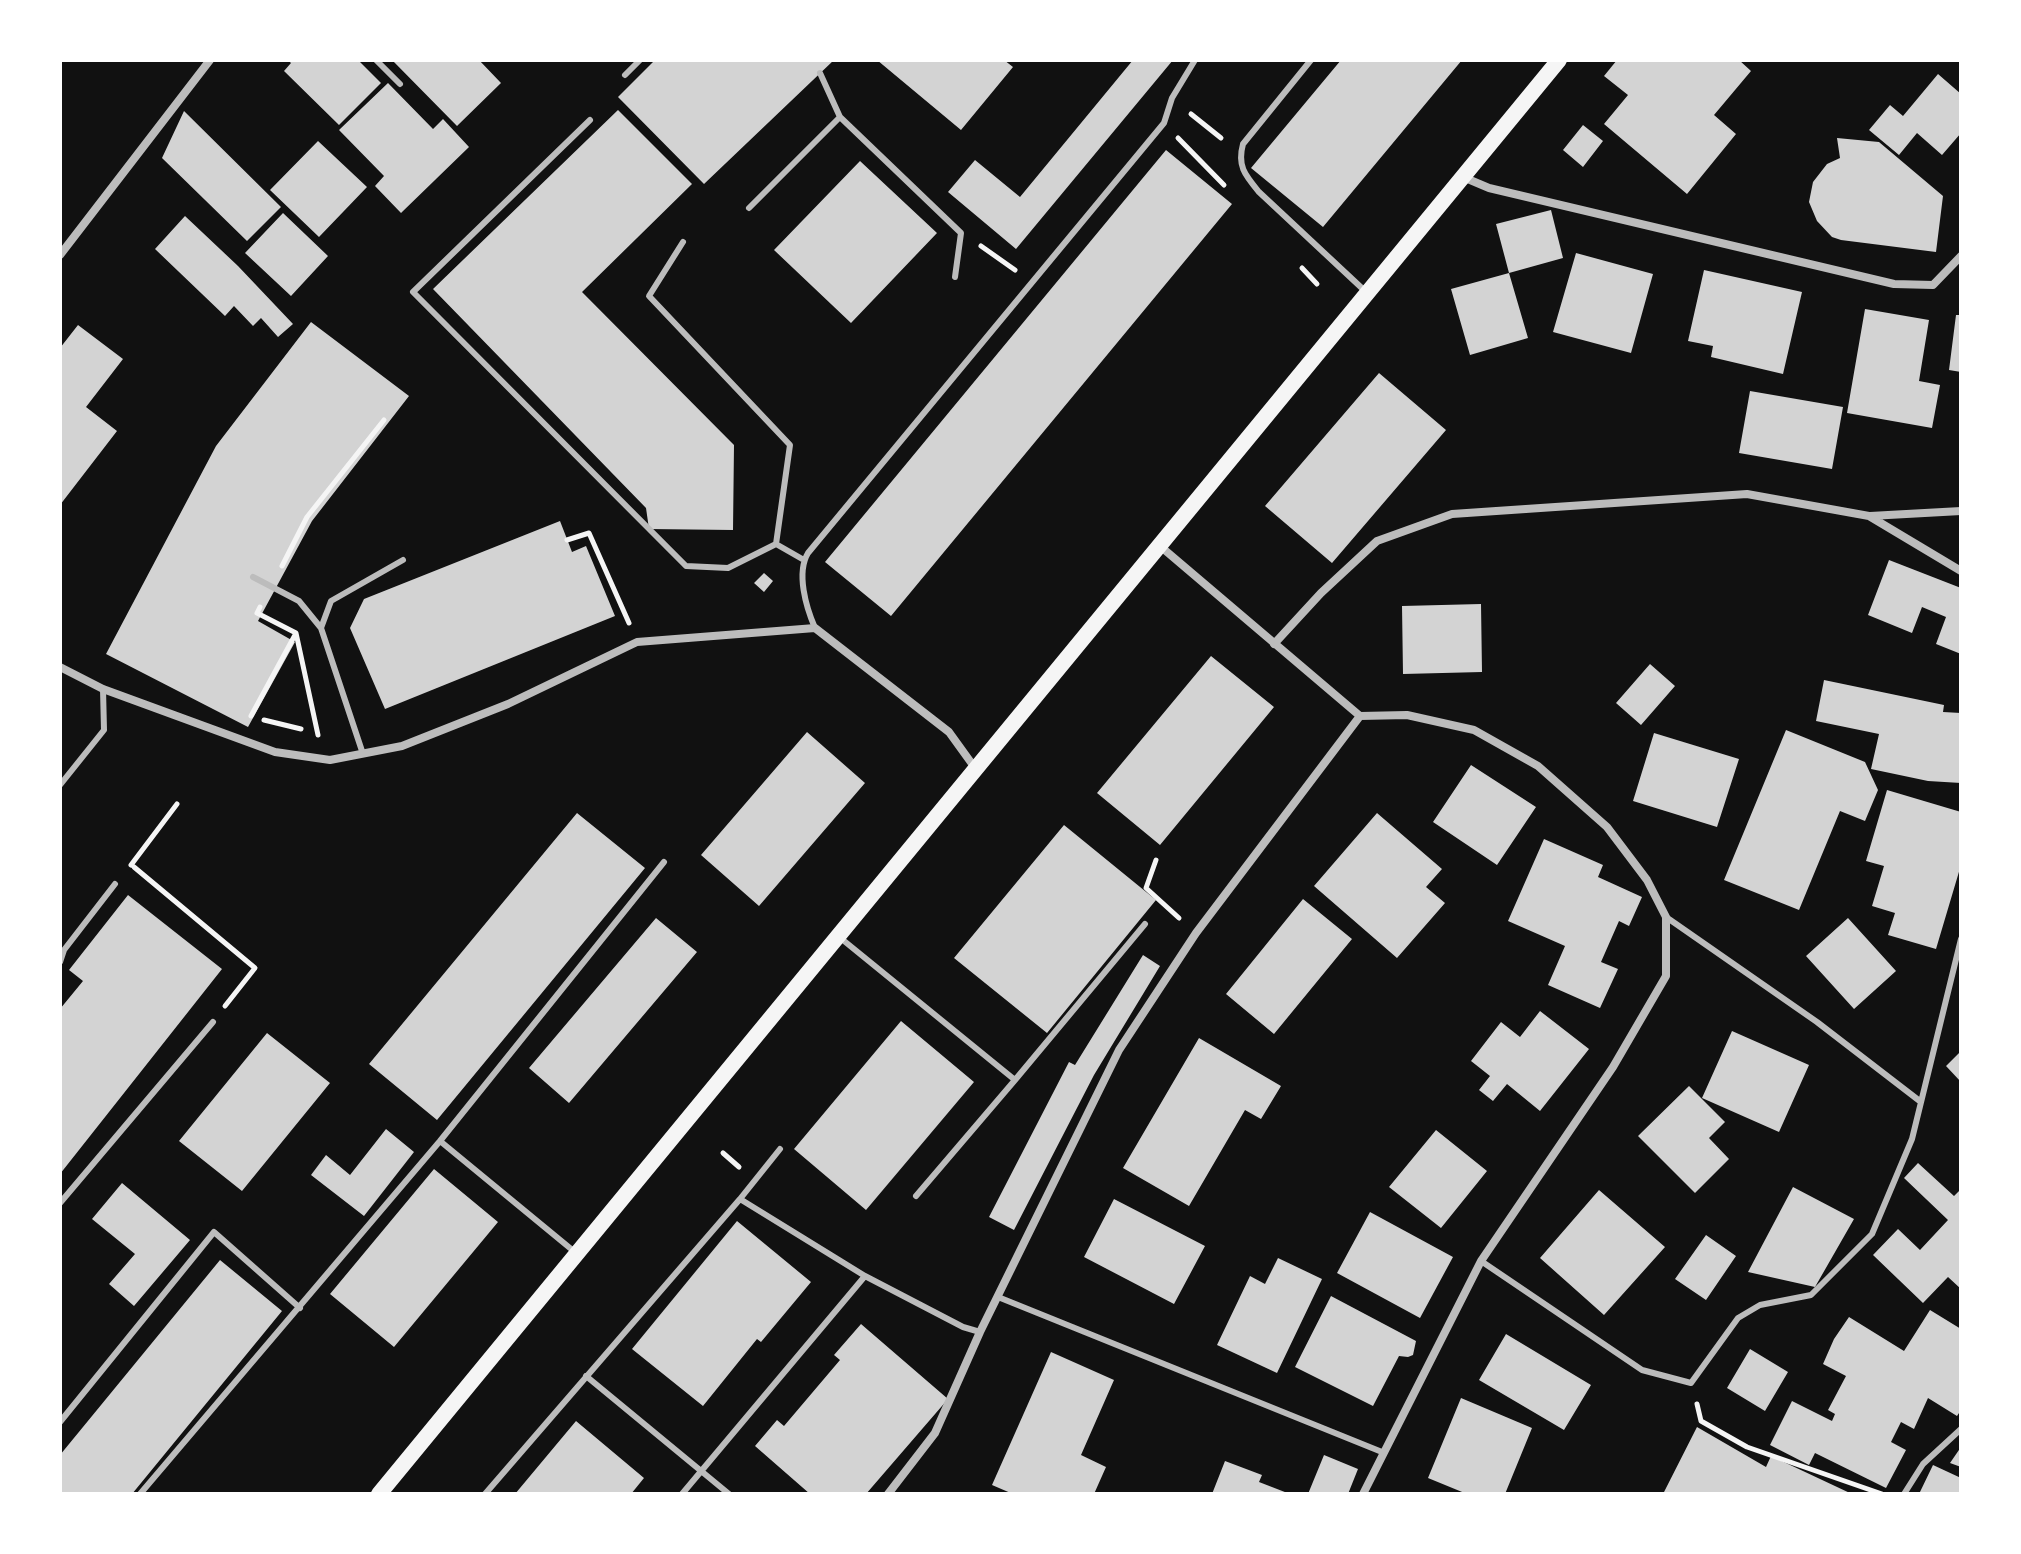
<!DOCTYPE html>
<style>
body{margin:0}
#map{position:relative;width:2021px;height:1554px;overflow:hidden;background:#111;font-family:Rubik,sans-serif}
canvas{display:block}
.frame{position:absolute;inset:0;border:62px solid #fff;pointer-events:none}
</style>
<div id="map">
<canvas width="2021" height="1554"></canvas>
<div class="frame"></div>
</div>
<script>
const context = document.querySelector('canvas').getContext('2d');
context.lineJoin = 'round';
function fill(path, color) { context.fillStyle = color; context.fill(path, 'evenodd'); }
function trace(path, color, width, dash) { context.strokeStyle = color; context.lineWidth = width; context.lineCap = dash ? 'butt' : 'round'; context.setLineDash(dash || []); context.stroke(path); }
fill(new Path2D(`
 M288,60H358L381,83L339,125L284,71L291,63Z
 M392,60H479L501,83L457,126Z
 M655,60H834L704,184L618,97Z
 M877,60H1004L1013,67L961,130Z
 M1133,60H1173L1016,249L948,192L975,160L1020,197Z
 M1341,60H1462L1323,227L1251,168Z
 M1617,60H1739L1751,71L1714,115L1736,134L1687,194L1604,124L1628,95L1604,76Z
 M1938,74L1961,94V133L1942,155L1917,133L1899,155L1869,130L1890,105L1903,116Z
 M388,83L433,129L443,119L469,147L401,213L375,186L384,176L339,130Z
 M618,110L692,184L582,292L734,445L733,530L649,529L646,508L433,289Z
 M184,111L281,207L247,241L162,158Z
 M1583,125L1603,141L1583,167L1563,150Z
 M1837,138L1879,142L1943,196L1936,252L1841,240L1832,237L1817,221L1809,202L1813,182L1827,164L1840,158Z
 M318,141L367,187L319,237L270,190Z
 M1166,150L1232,204L891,616L825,562Z
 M860,161L937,233L851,323L774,250Z
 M1551,210L1563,258L1509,273L1496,224Z
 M283,213L328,256L291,296L245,253Z
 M185,216L238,266L293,324L278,337L261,318L253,326L234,306L225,316L155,249Z
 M1576,253L1653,274L1631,353L1553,332Z
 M1704,270L1802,292L1783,374L1711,357L1713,346L1688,341Z
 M1509,273L1528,338L1470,355L1451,289Z
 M1865,309L1929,320L1919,381L1940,385L1932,428L1847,413Z
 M1956,315H1961V372L1949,370Z
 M311,322L409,396L312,521L258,621L295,642L248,727L106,654L216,446Z
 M78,325L123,359L86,407L117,431L60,505V348Z
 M1379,373L1446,430L1332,563L1265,506Z
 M1750,391L1843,407L1832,469L1739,453Z
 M560,521L572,552L586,546L615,616L385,709L350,628L364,599Z
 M1889,560L1961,588V654L1936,644L1946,617L1922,607L1912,633L1868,615Z
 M764,573L773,581L764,592L754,583Z
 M1481,604L1482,672L1403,674L1402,606Z
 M1211,656L1274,707L1160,845L1097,793Z
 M1650,664L1675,686L1641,725L1616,703Z
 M1824,680L1944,705L1943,712L1961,713V783L1928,781L1871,769L1879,734L1816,721Z
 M1786,730L1865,762L1878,790L1865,821L1840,811L1799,910L1724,880Z
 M807,732L865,783L759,906L701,855Z
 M1654,733L1739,759L1717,827L1633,801Z
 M1471,765L1536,807L1497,865L1433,822Z
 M1887,790L1961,812V865L1936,949L1888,935L1895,913L1872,906L1884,866L1866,861Z
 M577,813L645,868L437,1120L369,1064Z
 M1377,813L1442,869L1426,887L1445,903L1397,958L1314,886Z
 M1064,825L1156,900L1047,1033L954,958Z
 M1544,839L1603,865L1598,877L1642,897L1629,926L1619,921L1601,962L1618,969L1600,1008L1548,985L1565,946L1508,921Z
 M128,895L222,969L60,1174V1009L83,981L69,970Z
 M1303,899L1352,939L1274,1034L1226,994Z
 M656,918L697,952L569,1103L529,1068Z
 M1848,918L1896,971L1854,1009L1806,956Z
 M1143,955L1160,966L1094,1075L1014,1230L989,1217L1069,1062L1075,1065Z
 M1540,1011L1589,1049L1540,1111L1507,1084L1493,1101L1479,1090L1490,1076L1471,1061L1501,1022L1520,1037Z
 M901,1021L974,1082L866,1210L794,1149Z
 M1732,1031L1809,1065L1779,1132L1702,1098Z
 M267,1033L330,1083L242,1191L179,1141Z
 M1199,1038L1281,1086L1261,1119L1245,1110L1189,1206L1123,1168Z
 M1961,1051V1082L1946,1066Z
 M1689,1086L1725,1122L1709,1138L1729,1159L1695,1193L1638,1136Z
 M386,1129L414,1152L364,1216L311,1175L326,1155L350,1175Z
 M1436,1130L1487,1171L1441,1228L1389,1187Z
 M1918,1163L1954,1196L1961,1189V1289L1948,1277L1923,1303L1873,1255L1898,1229L1920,1250L1948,1220L1904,1178Z
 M434,1169L498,1222L394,1347L330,1294Z
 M122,1183L190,1240L134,1306L109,1284L135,1254L92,1219Z
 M1793,1187L1854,1219L1815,1287L1748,1272Z
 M1599,1190L1665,1247L1604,1315L1540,1258Z
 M1114,1199L1205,1246L1174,1304L1084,1257Z
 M1370,1212L1453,1257L1420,1318L1337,1273Z
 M737,1221L811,1282L761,1342L757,1339L703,1406L632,1349Z
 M1706,1235L1736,1256L1706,1300L1675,1279Z
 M1278,1258L1322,1279L1277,1373L1217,1345L1250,1276L1265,1284Z
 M220,1260L282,1311L132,1494H60V1455Z
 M1331,1296L1416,1341L1413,1355L1408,1357L1399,1356L1373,1406L1295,1367Z
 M1930,1310L1961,1329V1410L1957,1416L1928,1398L1914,1429L1901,1422L1891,1442L1906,1450L1886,1488L1815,1453L1809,1465L1770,1445L1792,1401L1832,1421L1835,1414L1828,1410L1846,1376L1823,1364L1834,1339L1849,1317L1904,1351Z
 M861,1324L948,1399L866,1494H810L755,1446L777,1420L784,1426L840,1360L834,1355Z
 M1506,1334L1591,1385L1564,1430L1479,1380Z
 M1750,1349L1788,1372L1765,1411L1727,1388Z
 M1051,1352L1114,1380L1081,1455L1106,1467L1094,1494H1013L992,1485Z
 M1461,1398L1532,1428L1505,1494H1467L1428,1478Z
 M576,1421L644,1478L631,1494H515Z
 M1697,1427L1766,1467L1771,1456L1852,1494H1663Z
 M1961,1447V1467L1950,1463Z
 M1324,1455L1358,1469L1348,1494H1308Z
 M1225,1461L1262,1475L1259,1482L1290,1494H1212Z
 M1933,1465L1961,1478V1494H1919Z`), '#d3d3d3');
trace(new Path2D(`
 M1191,114L1221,138
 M1178,138L1224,185
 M981,246L1015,270
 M1302,268L1317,284
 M567,540L589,533L629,623
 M282,566L307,517L384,420
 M260,607L257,613L296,633L318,735
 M251,716L295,635
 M264,720L301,729
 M1156,860L1146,888L1179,918
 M131,865L177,804
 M134,867L255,968L225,1006
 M723,1153L739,1167
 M1697,1404L1701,1421L1747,1447L1882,1494`), '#f5f5f5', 5);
trace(new Path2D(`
 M376,60L400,84
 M1311,60L1243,144C1237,166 1245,175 1259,192L1365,291
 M820,73L840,117
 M625,75L640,60
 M590,120L413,292L686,566L728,568L776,544L804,560
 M749,208L840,117L961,233L955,277
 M683,242L649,296L790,445L776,544
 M253,577L299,601L321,628
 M815,628C806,607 796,573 808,553L1164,123L1172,98L1195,60
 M363,754L321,628L331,601L403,560
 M60,785L104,730L103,689
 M1666,917L1817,1022L1921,1102
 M838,936L1015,1080L1145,924
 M60,962L64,950L115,884
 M440,1141L576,1253
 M916,1196L1015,1080
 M740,1199L780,1149
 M60,1203L213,1022
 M1481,1261L1642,1370L1691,1383L1738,1318L1760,1305L1811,1295L1872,1234L1912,1139L1961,939
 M998,1297L1382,1452
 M586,1376L729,1494
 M60,1422L214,1232L300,1308
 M140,1494L440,1141L664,862
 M485,1494L740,1199L865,1276L963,1327L980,1332
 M682,1494L865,1276
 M1904,1494L1923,1464L1961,1429`), '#bcbcbc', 6);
trace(new Path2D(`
 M1463,177L1489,188L1894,284L1933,285L1961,256
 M60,255L210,60
 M1870,516L1961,511
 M1160,546L1360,716L1407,715L1474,730L1538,766L1607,827L1647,880L1666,917V976L1613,1067L1481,1261L1363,1494
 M1274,644L1321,593L1377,541L1452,514L1747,494L1869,516L1961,571
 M60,667L103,689L275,752L330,760L402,746L508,704L637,642L815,628L949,732L975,768
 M888,1494L935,1433L980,1332L1119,1050L1196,933L1360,716`), '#bcbcbc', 8);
trace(new Path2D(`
 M379,1494L1559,60`), '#f5f5f5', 16);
</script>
